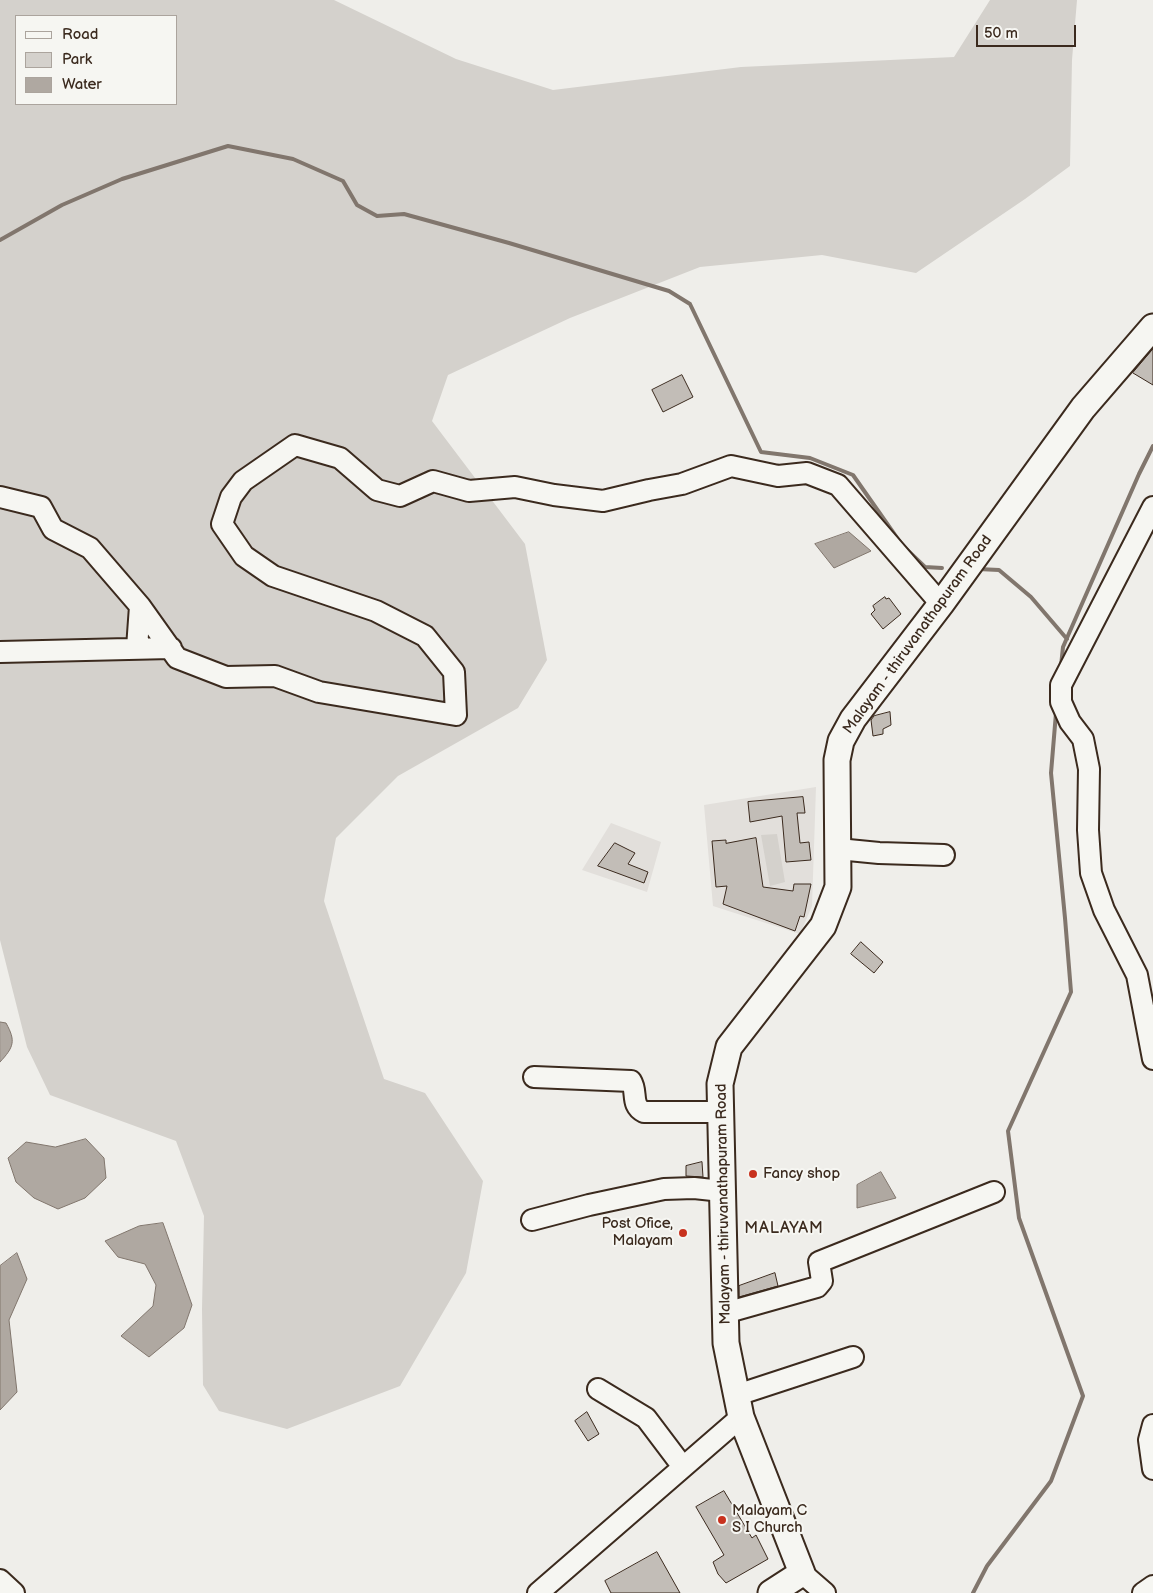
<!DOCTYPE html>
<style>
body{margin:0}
#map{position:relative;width:1153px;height:1593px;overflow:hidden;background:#efeeea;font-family:"Balsamiq Sans",sans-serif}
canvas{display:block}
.legend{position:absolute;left:15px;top:15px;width:162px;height:90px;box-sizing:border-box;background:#f6f6f2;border:1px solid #aba49d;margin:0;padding:6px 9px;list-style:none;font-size:15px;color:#3b2a1e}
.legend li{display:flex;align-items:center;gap:10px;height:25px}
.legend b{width:25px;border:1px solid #aba49d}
.scale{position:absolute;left:976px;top:25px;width:100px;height:22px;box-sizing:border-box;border:2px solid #3b2a1e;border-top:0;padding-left:6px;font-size:15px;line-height:18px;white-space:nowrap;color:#3b2a1e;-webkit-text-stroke:4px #f6f6f2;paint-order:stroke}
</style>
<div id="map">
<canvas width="1153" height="1593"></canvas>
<ul class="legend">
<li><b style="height:6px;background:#f6f6f2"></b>Road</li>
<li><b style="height:14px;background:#d4d1cc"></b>Park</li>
<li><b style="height:14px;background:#afa8a1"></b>Water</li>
</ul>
<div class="scale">50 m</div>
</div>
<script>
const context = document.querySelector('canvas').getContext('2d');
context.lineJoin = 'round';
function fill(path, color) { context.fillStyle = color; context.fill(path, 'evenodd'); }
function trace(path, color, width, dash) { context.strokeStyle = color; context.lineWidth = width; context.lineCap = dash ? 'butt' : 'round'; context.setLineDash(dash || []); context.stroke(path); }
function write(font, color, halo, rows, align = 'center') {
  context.font = font + ' "Balsamiq Sans",sans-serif'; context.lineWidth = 4; context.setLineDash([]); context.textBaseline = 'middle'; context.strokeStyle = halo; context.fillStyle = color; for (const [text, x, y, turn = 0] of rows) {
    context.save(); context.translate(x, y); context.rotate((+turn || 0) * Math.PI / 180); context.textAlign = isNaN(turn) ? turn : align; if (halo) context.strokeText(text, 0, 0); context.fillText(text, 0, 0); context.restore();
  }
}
fill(new Path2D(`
 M816,787L812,906L800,934L713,906L704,805Z
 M611,823L661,842L647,892L582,870Z`), '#e2dfdb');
fill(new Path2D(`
 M0,0H334L456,59L553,90L741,67L954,57L990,0H1077L1072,60L1070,166L1025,199L916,273L822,255L700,267L570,318L448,375L432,421L525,544L547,660L518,708L398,776L336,838L324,901L384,1079L425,1093L483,1181L466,1273L400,1386L287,1429L219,1411L203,1385L202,1309L204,1216L176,1141L50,1095L27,1047L0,940ZM16,16H176V104H16Z
 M777,834L785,882L770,886L761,835Z`), '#d4d1cc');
const water = new Path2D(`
 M849,532L871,551L834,568L815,544Z
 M0,1022L6,1023C16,1041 14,1047 0,1062Z
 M86,1139L104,1158L106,1178L85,1198L58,1209L34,1198L16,1182L8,1158L26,1142L55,1147Z
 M881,1172L896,1198L857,1208V1185Z
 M163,1223L192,1305L184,1328L149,1357L121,1336L153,1306L156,1285L145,1264L118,1257L105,1241L139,1226Z
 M17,1253L27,1279L9,1320L17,1392L0,1410V1266Z`);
fill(water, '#afa8a1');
trace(water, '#81766d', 1);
trace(new Path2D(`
 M0,240L62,205L122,179L228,146L293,159L343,181L357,205L377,216L404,214L509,243L669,291L690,304L761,452L810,458L853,475L902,545L925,567L942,568
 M978,569L999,570L1031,597L1067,639
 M1061,666L1063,647L1139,474L1153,446
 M973,1593L987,1566L1051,1481L1083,1396L1019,1218L1008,1131L1071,992L1065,918L1051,773L1056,713`), '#81766d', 4);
const building = new Path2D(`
 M1153,349V385L1133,373Z
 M682,375L693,397L663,412L652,390Z
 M885,597L886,599L889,598L901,614L883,629L871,614L875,610L873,606Z
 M890,712L891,725L883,729V734L873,736L871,720L874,716Z
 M803,797L805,813H797L800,843L809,842L811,860L786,862L782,816L750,822L748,802Z
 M756,838L763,887L793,891L794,884H811L804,917L800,916L795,931L723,904L727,886L716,887L712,841L726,840V843Z
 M615,843L635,853L628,864L648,872L644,883L598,866Z
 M861,942L883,962L874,973L851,954Z
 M702,1162L703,1177L686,1176V1166Z
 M775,1273L778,1286L739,1297V1286Z
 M587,1412L599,1434L588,1441L575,1421Z
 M724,1491L752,1538L756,1535L768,1559L726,1583L718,1574L713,1562L724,1555L696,1507Z
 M657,1552L680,1593H611L605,1581Z`);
fill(building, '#c2bdb7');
trace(building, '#3b2a1e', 1);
const minor = new Path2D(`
 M0,497L41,507L53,529L90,548L140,606L177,658L226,677L275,676L319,692L456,715L454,672L425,636L376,611L273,576L244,556L222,524L231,497L243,481L295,445L340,458L377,490L400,496L433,481L469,491L515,487L554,495L603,501L649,490L682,484L731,466L778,476L807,473L838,485L941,604
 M1153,507L1061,685V702L1070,722L1083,739L1089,769L1088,830L1091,873L1104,910L1137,975L1153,1059
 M137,648L140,606
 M0,652L171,648
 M838,849L879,853L944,855
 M534,1077L631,1081C638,1092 630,1105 644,1112H720
 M532,1220L589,1205L664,1189L694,1188L722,1191
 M725,1313L817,1287L822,1281L819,1262L994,1192
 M598,1389L646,1418L683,1467
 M737,1395L853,1357
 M1153,1425L1149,1440L1153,1469
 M802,1573L825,1593
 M0,1580L14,1593
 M538,1593L741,1417
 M1143,1593L1153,1586`);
const major = new Path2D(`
 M771,1593L802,1573L741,1417L726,1343L720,1084L729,1047L823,926L838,887L837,760L841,741L853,719L941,604L1083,408L1153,327`);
trace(minor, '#3b2a1e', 24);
trace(major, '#3b2a1e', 29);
trace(minor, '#f6f6f2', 20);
trace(major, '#f6f6f2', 25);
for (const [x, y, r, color] of [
 [753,1174,5,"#c8321e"],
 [683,1233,5,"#c8321e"],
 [722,1520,5,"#c8321e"]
]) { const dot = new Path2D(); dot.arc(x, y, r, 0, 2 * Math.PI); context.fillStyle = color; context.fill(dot); trace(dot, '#f6f6f2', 2); }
write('15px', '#3b2a1e', '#f6f6f2', [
 ["Malayam - thiruvanathapuram Road",918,635,-54],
 ["Malayam - thiruvanathapuram Road",724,1204,-91]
]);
write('15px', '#3b2a1e', '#f6f6f2', [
 ["Fancy shop",763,1174],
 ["Post Ofice,",673,1224,"right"],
 ["Malayam",673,1241,"right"],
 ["Malayam C",732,1511],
 ["S I Church",732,1528]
], 'left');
context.letterSpacing = '1px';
write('16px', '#3b2a1e', '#f6f6f2', [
 ["MALAYAM",784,1229]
]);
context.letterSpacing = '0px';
</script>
